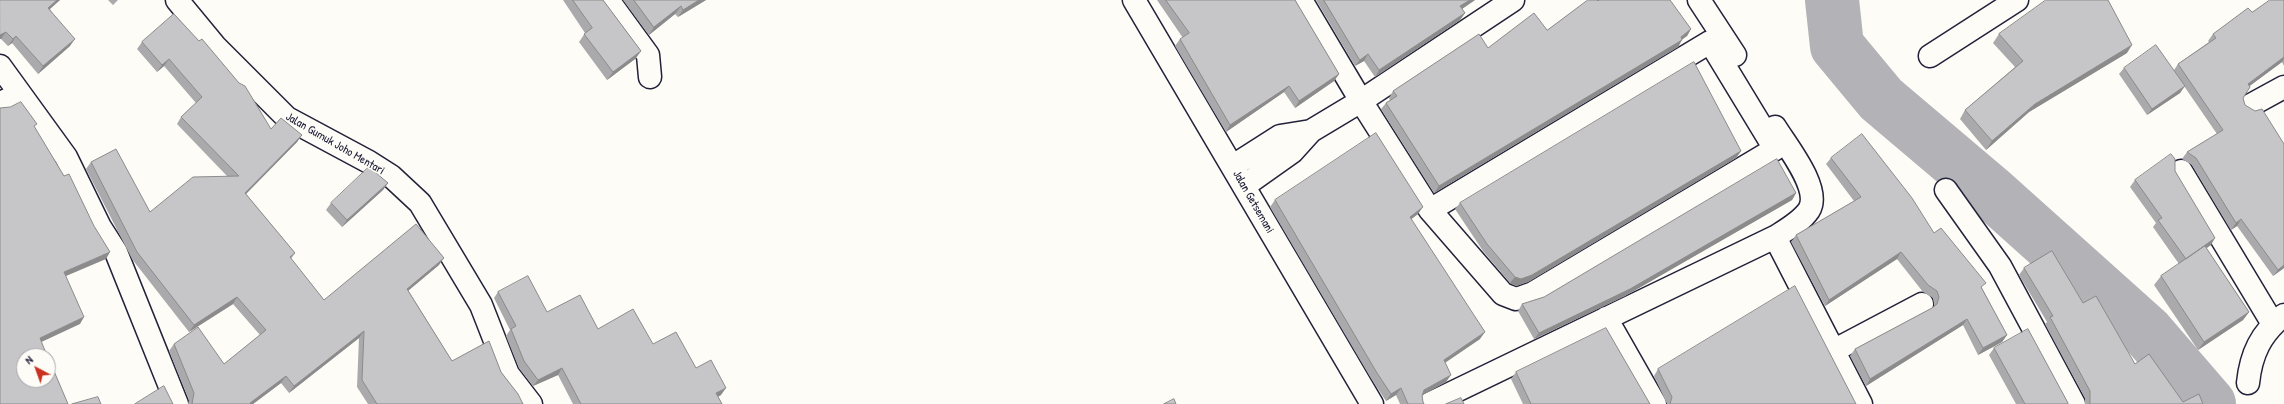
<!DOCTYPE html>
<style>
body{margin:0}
#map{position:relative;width:2284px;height:404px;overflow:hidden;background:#fdfcf7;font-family:"Patrick Hand",sans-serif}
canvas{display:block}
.north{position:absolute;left:16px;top:348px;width:40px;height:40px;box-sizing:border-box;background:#fdfcf7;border:1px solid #a5a5ac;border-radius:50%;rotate:319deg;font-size:11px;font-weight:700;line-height:16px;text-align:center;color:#22223b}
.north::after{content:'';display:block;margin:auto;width:14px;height:18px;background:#c8321e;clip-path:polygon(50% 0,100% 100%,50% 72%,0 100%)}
</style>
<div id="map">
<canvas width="2284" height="404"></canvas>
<div class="north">N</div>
</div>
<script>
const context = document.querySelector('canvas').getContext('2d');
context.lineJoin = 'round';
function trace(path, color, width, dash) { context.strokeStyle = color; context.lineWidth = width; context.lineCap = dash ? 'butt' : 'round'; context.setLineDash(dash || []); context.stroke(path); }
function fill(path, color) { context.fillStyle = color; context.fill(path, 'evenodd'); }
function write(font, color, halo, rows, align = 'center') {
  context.font = font + ' "Patrick Hand",sans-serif'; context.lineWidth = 3; context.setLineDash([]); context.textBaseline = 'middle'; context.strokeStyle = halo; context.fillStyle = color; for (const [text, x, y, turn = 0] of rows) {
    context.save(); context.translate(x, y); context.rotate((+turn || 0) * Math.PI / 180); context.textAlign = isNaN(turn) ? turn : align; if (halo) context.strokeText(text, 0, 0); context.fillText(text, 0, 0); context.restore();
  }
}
trace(new Path2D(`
 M1832,0L1837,46L1881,99L1992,193L2146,331L2209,404`), '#b2b2b7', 54);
const minor = new Path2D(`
 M177,0L215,46L287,118L369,162L391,176L420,203L481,305L508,374L531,404
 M608,0L648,55L650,77
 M1134,0L1372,404
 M1301,0L1361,101L1430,210L1503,294L1516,299L1533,293L1775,149L1710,42L1430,210
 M1699,0L1735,55
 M1930,56L2017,0
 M0,66L66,157L100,227L116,252L177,404
 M0,103L20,94
 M2251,105L2284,87
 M1233,166L1280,136L1311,131L1361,101L1513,0
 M2181,171L2273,324
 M1244,186L1292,152L1311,131
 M1946,190L2000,266L2074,404
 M1775,237L1861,404
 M1606,318L1655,404
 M1833,351L1922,304
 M2248,383C2251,354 2261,333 2284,315
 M1429,404L1775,237C1786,230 1801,222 1809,210C1822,189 1786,145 1775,127`);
trace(minor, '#22223b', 25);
trace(minor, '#fdfcf7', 22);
fill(new Path2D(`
 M0,0H60L50,9L70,46L38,74L12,43L8,46L1,39Z
 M108,0H118L113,5Z
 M563,0H603L641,51L635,59L607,80L579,42L585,33Z
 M623,0H706L678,17L675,14L649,35Z
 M1157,0H1295L1339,74L1334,81L1295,108L1284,92L1226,132L1175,46L1180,39L1183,38Z
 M1316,0H1475L1462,9L1465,13L1460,20L1375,77L1364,61L1355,66Z
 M2284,0V66L2282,62L2249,86L2243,98L2284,268L2273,276L2237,226L2231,230L2192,165L2182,159L2187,152L2217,134L2184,86L2180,93L2147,115L2119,74L2124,68L2174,70L2178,64L2209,42L2208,41L2213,34L2252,12Z
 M1598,1L1691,29L1687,36L1682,39L1678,47L1434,193L1381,109L1386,103L1390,100L1389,98L1393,91L1488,48L1547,30Z
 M174,14L271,129L302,135L297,142L246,194L295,253L291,259L324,300L439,265L408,290L452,361L501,372L523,404H368L357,387L359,338L289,393L281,383L253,404H188L189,400L169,351L174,344L224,364L260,335L233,304L189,332L132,259L86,169L91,162L150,212L227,176L177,124L181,117L196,103L164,66L157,72L137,49L142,42Z
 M1999,34L2127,53L2029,112L1986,150L1960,119L1965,110L2015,67L1993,43Z
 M1741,151L1736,158L1528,282L1516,286L1510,283L1483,251L1455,209L1460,203Z
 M1831,158L1934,233L1982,288L2007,335L2002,342L1978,355L1963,325L1866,386L1850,356L1855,349L1932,308L1934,307V304L1933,298L1923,292L1897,259L1825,306L1791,242L1796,235L1854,201L1826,164Z
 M2175,171L2211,245L2206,248L2249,312L2243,320L2198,350L2154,285L2161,276L2179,264L2153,227L2156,223L2130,187L2135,180Z
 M388,183L383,190L342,227L326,210L331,203Z
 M1796,193L1792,200L1625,296L1534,339L1518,311L1522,304L1544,297Z
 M1275,200L1418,214L1411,219L1480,339L1445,362L1446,382L1422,395L1423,402L1424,404H1400L1396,395L1386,401L1372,380L1270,207Z
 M2024,268L2083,303L2135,364L2183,402L2203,404H2085V398L2045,324L2047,322L2019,275Z
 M498,292L547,312L598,329L653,344L696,368L721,395L718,397L722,404H573L558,375L533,386L519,368L506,336L510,330L494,298Z
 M1994,348L2068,404H2016L1989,355Z
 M1658,369L1856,404H1667L1654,376Z
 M1516,372L1649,403L1650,404H1523L1511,379Z`), '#aaaaac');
fill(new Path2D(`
 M57,0H60L43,15L48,8Z
 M699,0H706L678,17L683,10Z
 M1470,0H1475L1456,13L1460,6Z
 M681,6L675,14L649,35L654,27Z
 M1465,13L1460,20L1375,77L1379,70Z
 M1691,29L1687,36L1676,44L1681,37Z
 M6,32L1,39H0V35Z
 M16,36L12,43L8,46L13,39Z
 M75,39L70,46L38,74L43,66Z
 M1682,40L1678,47L1434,193L1439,186Z
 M2132,45L2127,53L2029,112L1986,150L1992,141L2035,104Z
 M641,51L635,59L607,80L613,72Z
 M1368,54L1364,61L1355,66L1360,60Z
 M2284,57V59L2282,62L2243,91L2248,84Z
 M169,59L164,66L157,72L162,65Z
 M1339,74L1334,81L1295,108L1299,101Z
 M1289,86L1284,92L1226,132L1230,125Z
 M2185,86L2180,93L2147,115L2152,109Z
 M302,135L297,142L240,200L245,193Z
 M1741,151L1736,158L1528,282L1516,286L1510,283L1515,277Z
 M388,183L383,190L342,227L347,220Z
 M1796,193L1792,200L1625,296L1534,339L1539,333Z
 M1423,207L1418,214L1405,224L1410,217Z
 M2241,219L2237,226L2231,230L2236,223Z
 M2215,238L2211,245L2181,266L2186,259Z
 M110,252L106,259L59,279L64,272Z
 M1901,252L1897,259L1825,306L1829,300Z
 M444,258L439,265L402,296L407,289Z
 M2284,265V268L2273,276L2278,270Z
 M237,297L233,304L189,332L194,325Z
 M2249,312L2243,320L2198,350L2204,342Z
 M84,317L80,324L35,345L40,338Z
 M1967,319L1963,325L1866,386L1870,379Z
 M364,331L359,338L289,393L294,386Z
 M1485,332L1480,339L1439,367L1444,360Z
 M2007,335L2002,342L1978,355L1983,348Z
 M562,368L558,375L533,386L538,380Z
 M1451,375L1446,382L1419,397L1424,390Z
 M286,376L281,383L253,404H249Z
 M726,388L721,395L711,400L716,393Z
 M1401,388L1396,395L1386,401L1391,394Z`), '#8b8b8c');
const building = new Path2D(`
 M0,0H57L48,8L75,39L43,66L16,36L13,39L6,32L0,35Z
 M573,0H603L641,51L613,72L584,34L592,28Z
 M634,0H699L683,10L681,6L654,27Z
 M1166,0H1295L1339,74L1299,101L1289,86L1230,125L1180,39L1189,33Z
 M1324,0H1470L1460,6L1465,13L1379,70L1368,54L1360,60Z
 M1588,0H1597L1598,1L1599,0H1670L1691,29L1681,37L1682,40L1439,186L1386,103L1397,96L1393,91L1479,34L1488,48L1534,13L1547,30Z
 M2046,0H2108L2132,45L2035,104L1992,141L1965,110L2023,61L1999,34Z
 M2270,0H2284V57L2248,84L2250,87L2243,98L2245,105L2255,111L2262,109L2284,144V265L2278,270L2241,219L2236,223L2196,158L2187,152L2223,130L2178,64L2216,38L2213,34L2248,8L2252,12Z
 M174,14L199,41L202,39L239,83L245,86L271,129L281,118L302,135L245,193L295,253L290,257L324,300L416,224L444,258L407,289L452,361L489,341L501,372L518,394L523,404H377L362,380L364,331L294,386L286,376L250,403L251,404H192L194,393L174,344L198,327L224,364L266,330L237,297L194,325L137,252L91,162L116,149L150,212L193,177L239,176L181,117L202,97L169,59L162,65L142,42Z
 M2156,45L2185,86L2152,109L2124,68Z
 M1694,62L1741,151L1532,275L1521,279L1515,277L1487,244L1460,203Z
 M21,102L37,124L34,126L64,176L69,174L94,226L110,252L64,272L84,317L40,338L47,356H24V380H48V357L68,404H0V108L10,107Z
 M1376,133L1423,207L1410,217L1485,332L1444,360L1451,375L1424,390L1422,396L1423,402L1424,404H1408L1401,388L1391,394L1377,373L1275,200Z
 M1862,134L1912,198L1934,233L1941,228L1986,283L1981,287L2007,335L1983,348L1967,319L1870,379L1855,349L1932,308L1937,304L1939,297L1937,291L1928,285L1901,252L1829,300L1796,235L1861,197L1831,158Z
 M2171,154L2175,159V171L2215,238L2186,259L2158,220L2162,218L2135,180Z
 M1777,159L1796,193L1630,289L1539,333L1522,304L1544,297Z
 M369,167L388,183L347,220L331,203Z
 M2205,246L2249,312L2204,342L2161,276Z
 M2052,251L2083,303L2096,296L2135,364L2149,354L2183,402L2199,394L2203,404H2089L2090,403V391L2050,317L2053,316L2024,268Z
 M528,276L547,312L580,295L598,329L633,309L653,344L676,332L696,368L711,360L726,388L716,393L722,404H581L562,368L538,380L524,361L511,329L516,326L498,292Z
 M1795,286L1856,404H1670L1672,397L1658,369Z
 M1606,328L1650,404H1531L1516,372Z
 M2028,329L2068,403V404H2025L1994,348Z
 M164,386L173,404H135Z
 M98,397L101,404H72Z
 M1461,398L1464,404H1446Z
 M1174,399L1176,404H1164Z`);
fill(building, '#c6c6c8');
trace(building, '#8b8b8c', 1);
write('12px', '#22223b', '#fdfcf7', [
 ["Jalan Gumuk Joho Mentari",335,144,30],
 ["Jalan Getsemani",1253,202,60]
]);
</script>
